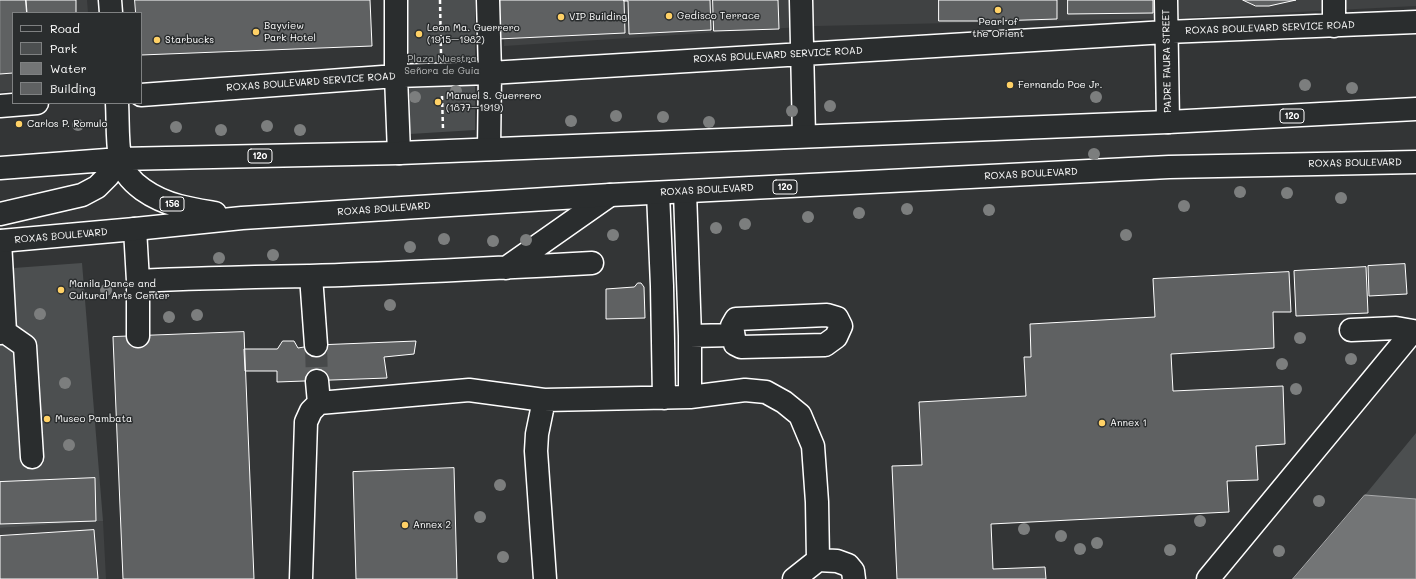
<!DOCTYPE html>
<meta charset="utf-8">
<style>
body{margin:0}
#map{position:relative;width:1416px;height:579px;overflow:hidden;background:#333536;font-family:Mali,sans-serif}
canvas{display:block}
.legend{position:absolute;left:12px;top:12px;width:130px;height:92px;box-sizing:border-box;background:#2a2d2e;border:1px solid #7f8182;margin:0;padding:5px 7px;list-style:none;font-size:12px;color:#fff}
.legend li{display:flex;align-items:center;gap:8px;height:20px}
.legend b{width:20px;border:1px solid #7f8182}
</style>
<div id="map">
<canvas width="1416" height="579"></canvas>
<ul class="legend">
<li><b style="height:5px;background:#2a2d2e"></b>Road</li>
<li><b style="height:11px;background:#4c4f50"></b>Park</li>
<li><b style="height:11px;background:#737576"></b>Water</li>
<li><b style="height:11px;background:#5f6162"></b>Building</li>
</ul>
</div>
<script>
const context = document.querySelector('canvas').getContext('2d');
context.lineJoin = 'round';
function fill(path, color) { context.fillStyle = color; context.fill(path, 'evenodd'); }
function trace(path, color, width, dash) { context.strokeStyle = color; context.lineWidth = width; context.lineCap = dash ? 'butt' : 'round'; context.setLineDash(dash || []); context.stroke(path); }
function write(font, color, halo, rows, align = 'center') {
  context.font = font + ' Mali,sans-serif'; context.lineWidth = 3; context.setLineDash([]); context.textBaseline = 'middle'; context.strokeStyle = halo; context.fillStyle = color; for (const [text, x, y, turn = 0] of rows) {
    context.save(); context.translate(x, y); context.rotate((+turn || 0) * Math.PI / 180); context.textAlign = isNaN(turn) ? turn : align; if (halo) context.strokeText(text, 0, 0); context.fillText(text, 0, 0); context.restore();
  }
}
fill(new Path2D(`
 M0,0H87L88,13H13V91L0,92Z
 M505,0H1416V6L1179,18L816,26L504,46Z
 M103,521L106,579H0V528Z`), '#404243');
fill(new Path2D(`
 M408,0H475V130L410,134Z
 M82,263L103,521L0,528V269Z
 M1416,433V499L1365,495Z`), '#4c4f50');
const water = new Path2D(`
 M1365,495L1416,499V579H1293Z`);
fill(water, '#737576');
trace(water, '#abacad', 1);
const building = new Path2D(`
 M0,0H26L27,13H13V73L0,74Z
 M26,0H76V13H27Z
 M135,0H370L372,46L141,55V13H136Z
 M497,0H624L625,33L498,39Z
 M624,0H710L711,30L629,34L628,1H624Z
 M713,0H778L779,29L714,31Z
 M939,0H1057V19L995,21H939Z
 M1068,0H1153V13L1068,14Z
 M1243,0H1296L1269,6H1256Z
 M1405,264L1407,294L1369,296L1368,266Z
 M1366,267L1368,313L1296,316L1294,271Z
 M1289,272L1291,312H1273L1274,348L1171,354L1173,391L1283,386L1285,444L1256,446L1258,480L1227,481L1229,512L991,524L993,569L1045,567L1046,579H897L892,466L922,465L919,402L1026,396L1024,357H1031L1030,324L1155,317L1153,279Z
 M638,283H641L644,287L645,318L606,319V289L634,287Z
 M244,332L254,579H123L113,337Z
 M283,341H294L298,348L316,345L416,341L414,354L384,357L387,378L277,382V371H245L244,349H277Z
 M454,468L457,579H356L353,472Z
 M95,478L96,521L0,524V482Z
 M94,530L98,579H0V536Z`);
fill(building, '#5f6162');
trace(building, '#fff', 1);
trace(new Path2D(`
 M316,345L317,381`), '#47494a', 22, [22, 11]);
const minor = new Path2D(`
 M396,0V76L399,153
 M488,0L490,73L489,149
 M801,0L804,136
 M1166,0L1168,122
 M1334,26V1
 M141,95L396,76L490,73L1166,32L1416,22
 M0,106L37,103
 M685,192L690,336V397
 M658,193L662,286L664,398
 M135,229L138,281C195,278 253,277 310,276C404,273 498,268 592,263
 M506,268L610,195
 M311,276L316,345
 M827,315L837,318L841,326L836,337L825,345L741,347L735,344L732,326L736,319Z
 M5,332L25,346L32,457
 M0,333L5,332L0,241
 M138,336V281
 M690,336L733,335
 M317,381L319,403
 M301,579L306,422L311,411L319,403L469,390L544,400
 M545,579L536,451L537,434L544,400L690,397L745,390L766,392L784,402L800,415L813,446L817,502L818,560
 M794,579L818,560L837,561L848,565L853,571L854,579
 M1208,579L1413,331L1396,328L1351,330`);
const major = new Path2D(`
 M110,0L111,13`);
const highway = new Path2D(`
 M117,103C118,121 117,140 120,158C125,184 156,200 179,206C190,209 203,211 215,213
 M0,168L120,159L399,153L1168,122L1416,109
 M0,214L82,195L97,187L108,176L120,159
 M0,241L135,229L242,218L610,195L1169,167L1416,162`);
trace(minor, '#fff', 25);
trace(major, '#fff', 25);
trace(highway, '#fff', 25);
trace(new Path2D(`
 M440,0L441,53
 M442,96L443,129`), '#fff', 2.5, [4, 3]);
trace(minor, '#2a2d2e', 22);
trace(major, '#2a2d2e', 22);
trace(highway, '#2a2d2e', 22);
context.fillStyle = '#7c7e7e';
for (const [x, y] of [
 [1305,85],
 [1352,88],
 [456,91],
 [415,97],
 [1096,97],
 [830,106],
 [792,111],
 [616,116],
 [663,117],
 [571,121],
 [709,122],
 [78,125],
 [267,126],
 [176,127],
 [221,130],
 [300,130],
 [1094,154],
 [1240,192],
 [1287,193],
 [1341,198],
 [1184,206],
 [907,209],
 [989,210],
 [859,213],
 [808,217],
 [745,224],
 [716,228],
 [613,235],
 [1126,235],
 [444,239],
 [526,240],
 [493,241],
 [410,247],
 [273,255],
 [219,258],
 [106,290],
 [390,305],
 [40,314],
 [197,315],
 [169,317],
 [1300,338],
 [1351,359],
 [1282,364],
 [65,383],
 [1296,389],
 [69,445],
 [500,485],
 [1319,501],
 [480,517],
 [1200,521],
 [1024,529],
 [1061,536],
 [1097,543],
 [1080,549],
 [1170,550],
 [1279,551],
 [503,557]
]) { context.beginPath(); context.arc(x, y, 6, 0, 2 * Math.PI); context.fill(); }
for (const [x, y, r, color] of [
 [998,10,4,"#ffd166"],
 [669,16,4,"#ffd166"],
 [561,17,4,"#ffd166"],
 [256,32,4,"#ffd166"],
 [419,34,4,"#ffd166"],
 [157,40,4,"#ffd166"],
 [1010,85,4,"#ffd166"],
 [438,102,4,"#ffd166"],
 [19,124,4,"#ffd166"],
 [61,290,4,"#ffd166"],
 [47,419,4,"#ffd166"],
 [1102,423,4,"#ffd166"],
 [405,525,4,"#ffd166"]
]) { const dot = new Path2D(); dot.arc(x, y, r, 0, 2 * Math.PI); context.fillStyle = color; context.fill(dot); trace(dot, '#2a2d2e', 1.5); }
for (const [x, y, w] of [
 [1292,116,24],
 [260,156,24],
 [785,187,24],
 [172,204,24]
]) { const box = new Path2D(); box.roundRect(x - w / 2, y - 7, w, 14, 3); context.fillStyle = '#2a2d2e'; context.fill(box); trace(box, '#fff', 1); }
write('bold 9px', '#fff', null, [
 ["120",1292,116],
 ["120",260,156],
 ["120",785,187],
 ["156",172,204]
]);
write('10px', '#fff', '#2a2d2e', [
 ["Gedisco Terrace",677,16],
 ["VIP Building",569,17],
 ["Pearl of",998,22,"center"],
 ["the Orient",998,34,"center"],
 ["Bayview",264,26],
 ["Park Hotel",264,38],
 ["Leon Ma. Guerrero",427,28],
 ["(1915–1982)",427,40],
 ["Starbucks",165,40],
 ["Fernando Poe Jr.",1018,85],
 ["Manuel S. Guerrero",446,96],
 ["(1877–1919)",446,108],
 ["Carlos P. Romulo",27,124],
 ["Manila Dance and",69,284],
 ["Cultural Arts Center",69,296],
 ["Museo Pambata",55,419],
 ["Annex 1",1110,423],
 ["Annex 2",413,525]
], 'left');
write('10px', '#fff', '#2a2d2e', [
 ["ROXAS BOULEVARD SERVICE ROAD",1270,28,-2],
 ["ROXAS BOULEVARD SERVICE ROAD",778,55,-3],
 ["PADRE FAURA STREET",1167,61,-91],
 ["ROXAS BOULEVARD SERVICE ROAD",311,82,-4],
 ["ROXAS BOULEVARD",1355,163,-1],
 ["ROXAS BOULEVARD",1031,174,-3],
 ["ROXAS BOULEVARD",707,190,-3],
 ["ROXAS BOULEVARD",384,209,-4],
 ["ROXAS BOULEVARD",61,236,-5]
]);
write('10px', '#b7b9b9', '#2a2d2e', [
 ["Plaza Nuestra",442,59],
 ["Señora de Guia",442,71]
]);
</script>
